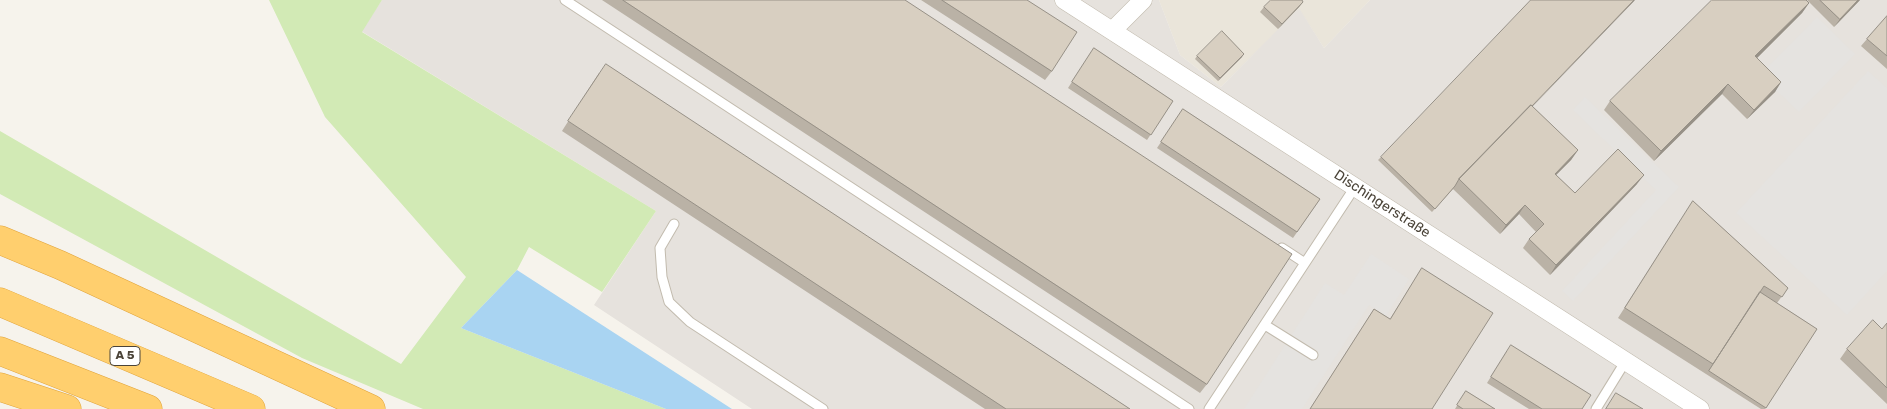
<!DOCTYPE html>
<meta charset="utf-8">
<style>
body{margin:0}
canvas{display:block;background:#f6f3ec}
</style>
<canvas width="1887" height="409"></canvas>
<script>
const context = document.querySelector('canvas').getContext('2d');
context.lineJoin = 'round';
function fill(path, color) { context.fillStyle = color; context.fill(path, 'evenodd'); }
function trace(path, color, width, dash) { context.strokeStyle = color; context.lineWidth = width; context.lineCap = dash ? 'butt' : 'round'; context.setLineDash(dash || []); context.stroke(path); }
function write(font, color, halo, rows, align = 'center') {
  context.font = font + ' Rubik,sans-serif'; context.lineWidth = 4; context.setLineDash([]); context.textBaseline = 'middle'; context.strokeStyle = halo; context.fillStyle = color; for (const [text, x, y, turn = 0] of rows) {
    context.save(); context.translate(x, y); context.rotate((+turn || 0) * Math.PI / 180); context.textAlign = isNaN(turn) ? turn : align; if (halo) context.strokeText(text, 0, 0); context.fillText(text, 0, 0); context.restore();
  }
}
fill(new Path2D(`
 M1159,0H1370L1324,48L1299,9L1221,87L1180,55Z`), '#eae5da');
fill(new Path2D(`
 M382,0H1159L1180,55L1221,87L1299,8L1324,48L1370,0H1887V409H752L594,305L656,211L361,31Z`), '#e6e2dd');
fill(new Path2D(`
 M269,0H382L362,32L656,211L602,292L529,247L517,270L461,328L666,409H423L302,358L0,194V131L401,364L466,277L325,117Z`), '#d2eab5');
fill(new Path2D(`
 M1817,17L1855,54L1799,112L1760,75Z
 M1868,71L1887,88V271L1847,315L1736,213Z
 M1585,97L1679,187L1573,301L1562,291L1656,190L1573,110Z
 M1371,254L1409,279L1386,316L1369,305L1302,409H1244L1325,283L1344,295Z`), '#e5e3e0');
fill(new Path2D(`
 M517,270L732,409H666L461,328Z`), '#a9d4f2');
const lane = new Path2D(`
 M565,0L1189,409
 M674,224L660,248L662,277L669,302L690,322L823,409
 M1282,248L1305,263
 M1265,325L1313,355
 M1209,409L1355,187
 M1596,409L1625,362`);
const street = new Path2D(`
 M1064,0L1700,409
 M1112,31L1143,0`);
const highway = new Path2D(`
 M0,240L60,265L371,409
 M0,302L251,409
 M0,351L148,409
 M0,387L67,409`);
trace(lane, '#c2bbae', 11);
trace(street, '#c2bbae', 19);
trace(highway, '#e0a43c', 29);
trace(lane, '#fff', 9);
trace(street, '#fff', 18);
trace(highway, '#ffcf6e', 28);
fill(new Path2D(`
 M602,0H905L1207,384L1200,393Z
 M921,0H1027L1052,71L1045,80Z
 M1635,0L1532,106L1578,150L1571,160L1556,175L1575,193L1637,184L1550,275L1523,248L1529,239L1536,232L1519,214L1500,234L1453,189L1432,212L1378,160L1381,157Z
 M1807,0H1860L1834,27Z
 M1303,2L1299,7L1278,29L1260,12L1264,7Z
 M1809,3L1802,13L1757,58L1781,82L1775,92L1747,119L1722,94L1654,161L1604,110L1610,101Z
 M1887,16V69L1861,46L1867,39Z
 M1094,48L1173,101L1147,140L1068,88Z
 M1197,56L1242,57L1218,81L1195,59Z
 M599,73L1130,409H985L562,131Z
 M1183,109L1320,199L1293,238L1157,148Z
 M1693,201L1788,288L1777,303L1817,329L1765,409H1761L1618,318Z
 M1422,268L1432,409H1310L1374,309L1390,319Z
 M1887,323V404L1840,359L1847,349L1882,329Z
 M1507,351L1582,409H1529L1487,383Z
 M1466,391L1495,409H1455Z`), '#bab2a6');
fill(new Path2D(`
 M1634,0H1635L1461,181Z
 M1858,0H1860L1834,27L1840,19Z
 M1303,2L1299,7L1278,29L1282,24Z
 M1809,3L1802,13L1749,66L1755,56Z
 M1244,54L1242,57L1218,81L1220,78Z
 M1781,82L1775,92L1747,119L1754,110Z
 M1728,84L1722,94L1654,161L1661,151Z
 M1578,150L1571,160L1548,183L1555,174Z
 M1644,175L1637,184L1550,275L1556,265Z
 M1525,205L1519,214L1500,234L1506,225Z`), '#979187');
const building = new Path2D(`
 M623,0H905L1292,254L1207,384Z
 M942,0H1027L1077,32L1052,71Z
 M1271,0H1302L1303,2L1282,24L1264,7Z
 M1531,0H1634L1532,106L1531,105L1459,179L1455,186L1435,209L1381,157Z
 M1712,0H1806L1809,3L1755,56L1781,82L1754,110L1728,84L1661,151L1610,101Z
 M1820,0H1858L1840,19Z
 M1887,16V56L1867,39Z
 M1222,31L1244,54L1220,78L1197,56Z
 M1094,48L1173,101L1151,135L1072,82Z
 M606,64L1130,409H1006L568,121Z
 M1531,105L1578,150L1555,174L1575,193L1618,149L1644,175L1556,265L1529,239L1544,224L1525,205L1506,225L1459,179Z
 M1183,109L1320,199L1297,232L1161,142Z
 M1693,201L1788,288L1782,297L1764,286L1713,364L1625,308Z
 M1422,268L1493,313L1432,409H1310L1374,309L1390,319Z
 M1760,292L1817,329L1766,408L1709,371Z
 M1873,320L1882,329L1887,323V388L1847,349Z
 M1511,345L1591,395L1582,409H1542L1491,377Z
 M1466,391L1495,409H1463L1457,405Z
 M1616,393L1643,409H1606Z`);
fill(building, '#d8cfc1');
trace(building, '#979187', 1);
for (const [x, y, w] of [
 [125,356,30]
]) { const box = new Path2D(); box.roundRect(x - w / 2, y - 9.5, w, 19, 4); context.fillStyle = '#fff'; context.fill(box); trace(box, '#4b4439', 1); }
write('bold 12px', '#4b4439', null, [
 ["A 5",125,356]
]);
write('14px', '#4b4439', '#fff', [
 ["Dischingerstraße",1382,204,33]
]);
</script>
